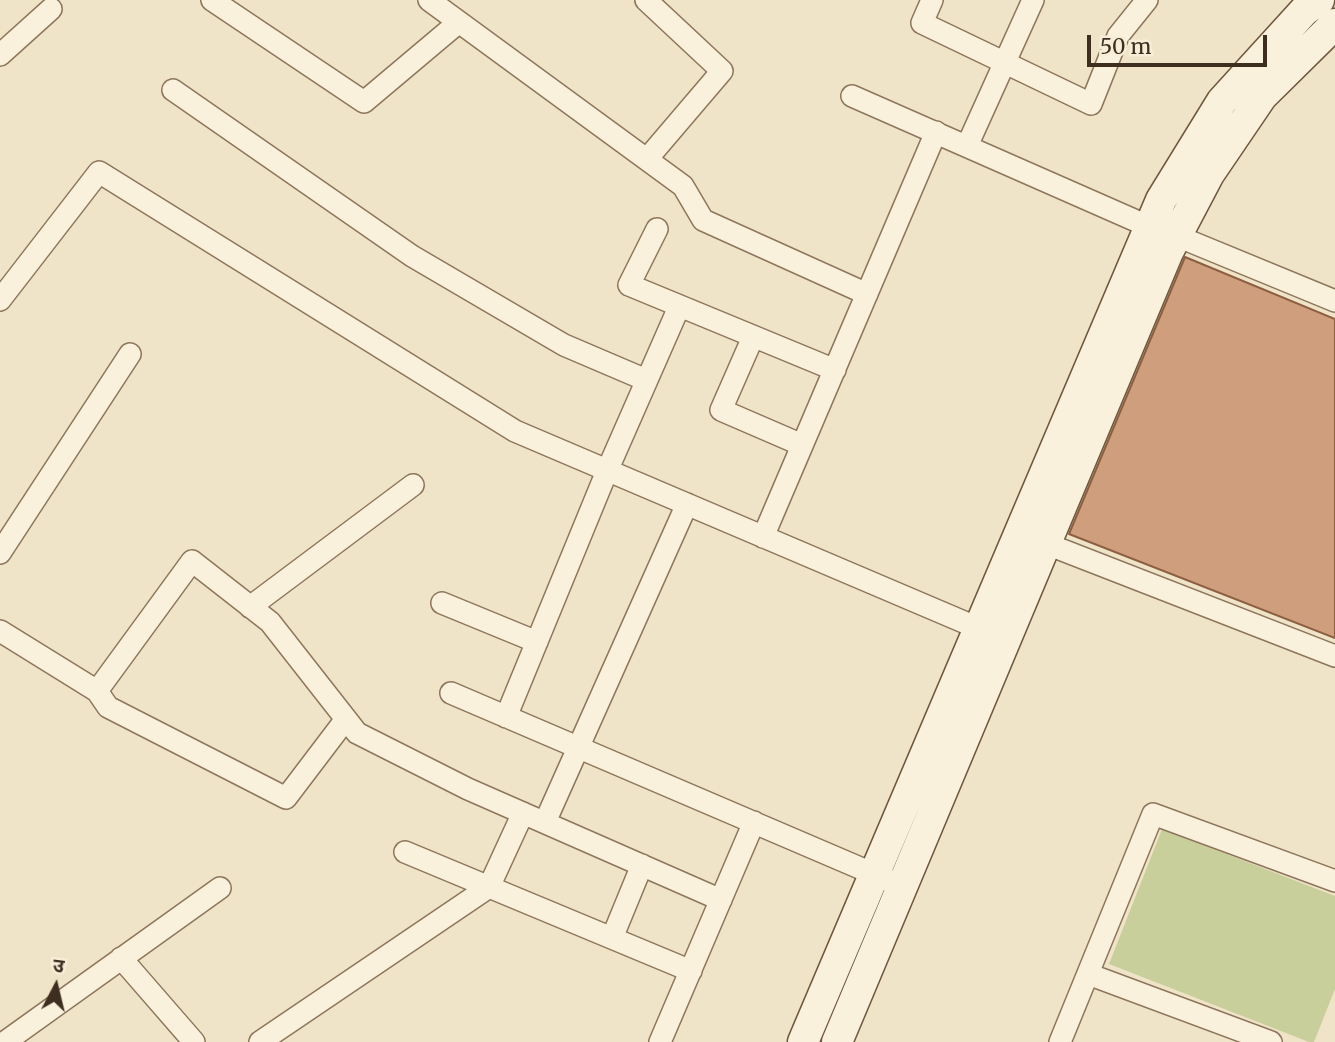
<!DOCTYPE html>
<meta charset="utf-8">
<style>
body{margin:0}
#map{position:relative;width:1335px;height:1042px;overflow:hidden;background:#f0e4c8;font-family:Merriweather,"Noto Sans Devanagari",serif}
canvas{display:block}
.north{position:absolute;left:21px;top:951px;width:70px;height:70px;-webkit-text-stroke:5px #f7eed8;paint-order:stroke;rotate:7deg;font-size:19px;font-weight:700;line-height:28px;text-align:center;color:#3d2e20}
.north::after{content:'';display:block;margin:auto;width:24px;height:32px;background:#3d2e20;clip-path:polygon(50% 0,100% 100%,50% 72%,0 100%)}
.scale{position:absolute;left:1087px;top:35px;width:180px;height:32px;box-sizing:border-box;border:4px solid #3d2e20;border-top:0;padding-left:9px;font-size:21px;line-height:24px;white-space:nowrap;color:#3d2e20;-webkit-text-stroke:5px #f7eed8;paint-order:stroke}
</style>
<div id="map">
<canvas width="1335" height="1042"></canvas>
<div class="north">उ</div>
<div class="scale">50 m</div>
</div>
<script>
const context = document.querySelector('canvas').getContext('2d');
context.lineJoin = 'round';
function fill(path, color) { context.fillStyle = color; context.fill(path, 'evenodd'); }
function trace(path, color, width, dash) { context.strokeStyle = color; context.lineWidth = width; context.lineCap = dash ? 'butt' : 'round'; context.setLineDash(dash || []); context.stroke(path); }
fill(new Path2D(`
 M1162,829L1335,896V989L1314,1042H1309L1109,964Z`), '#c9cf9b');
const building = new Path2D(`
 M1185,257L1335,319V638L1069,534Z`);
fill(building, '#cf9f7d');
trace(building, '#8d5f41', 2);
const street = new Path2D(`
 M212,0L364,102L459,22
 M429,0L683,186L703,220L867,294
 M646,0L722,71L647,159
 M932,0L922,23L1091,104L1118,36L1147,0
 M0,55L51,9
 M173,90L412,256L564,345L646,380
 M852,96L1150,227L1177,236L1335,301
 M967,146L1033,0
 M657,229L629,285L835,370
 M0,300L99,172L515,431L992,634
 M753,337L721,410L802,445
 M763,537L936,132
 M1034,539L1335,656
 M0,553L130,354
 M442,603L537,642
 M250,607L413,485
 M0,631L97,691L192,561L270,622L357,733L468,789L721,900
 M97,691L108,707L286,798L346,719
 M451,693L902,886
 M506,717L607,471L679,307
 M545,822L687,504
 M405,852L691,971
 M612,938L642,865
 M121,958L194,1042
 M1088,974L1271,1042
 M5,1042L220,888
 M260,1042L489,887L523,813
 M660,1042L754,822
 M1060,1042L1153,814L1335,881`);
const secondary = new Path2D(`
 M803,1042L1161,200L1222,101L1304,11L1319,0
 M837,1042L1168,252L1209,174L1262,96L1335,24`);
trace(street, '#8d765c', 24);
trace(secondary, '#6f573f', 33);
trace(street, '#faf1dc', 21);
trace(secondary, '#faf1dc', 30);
</script>
